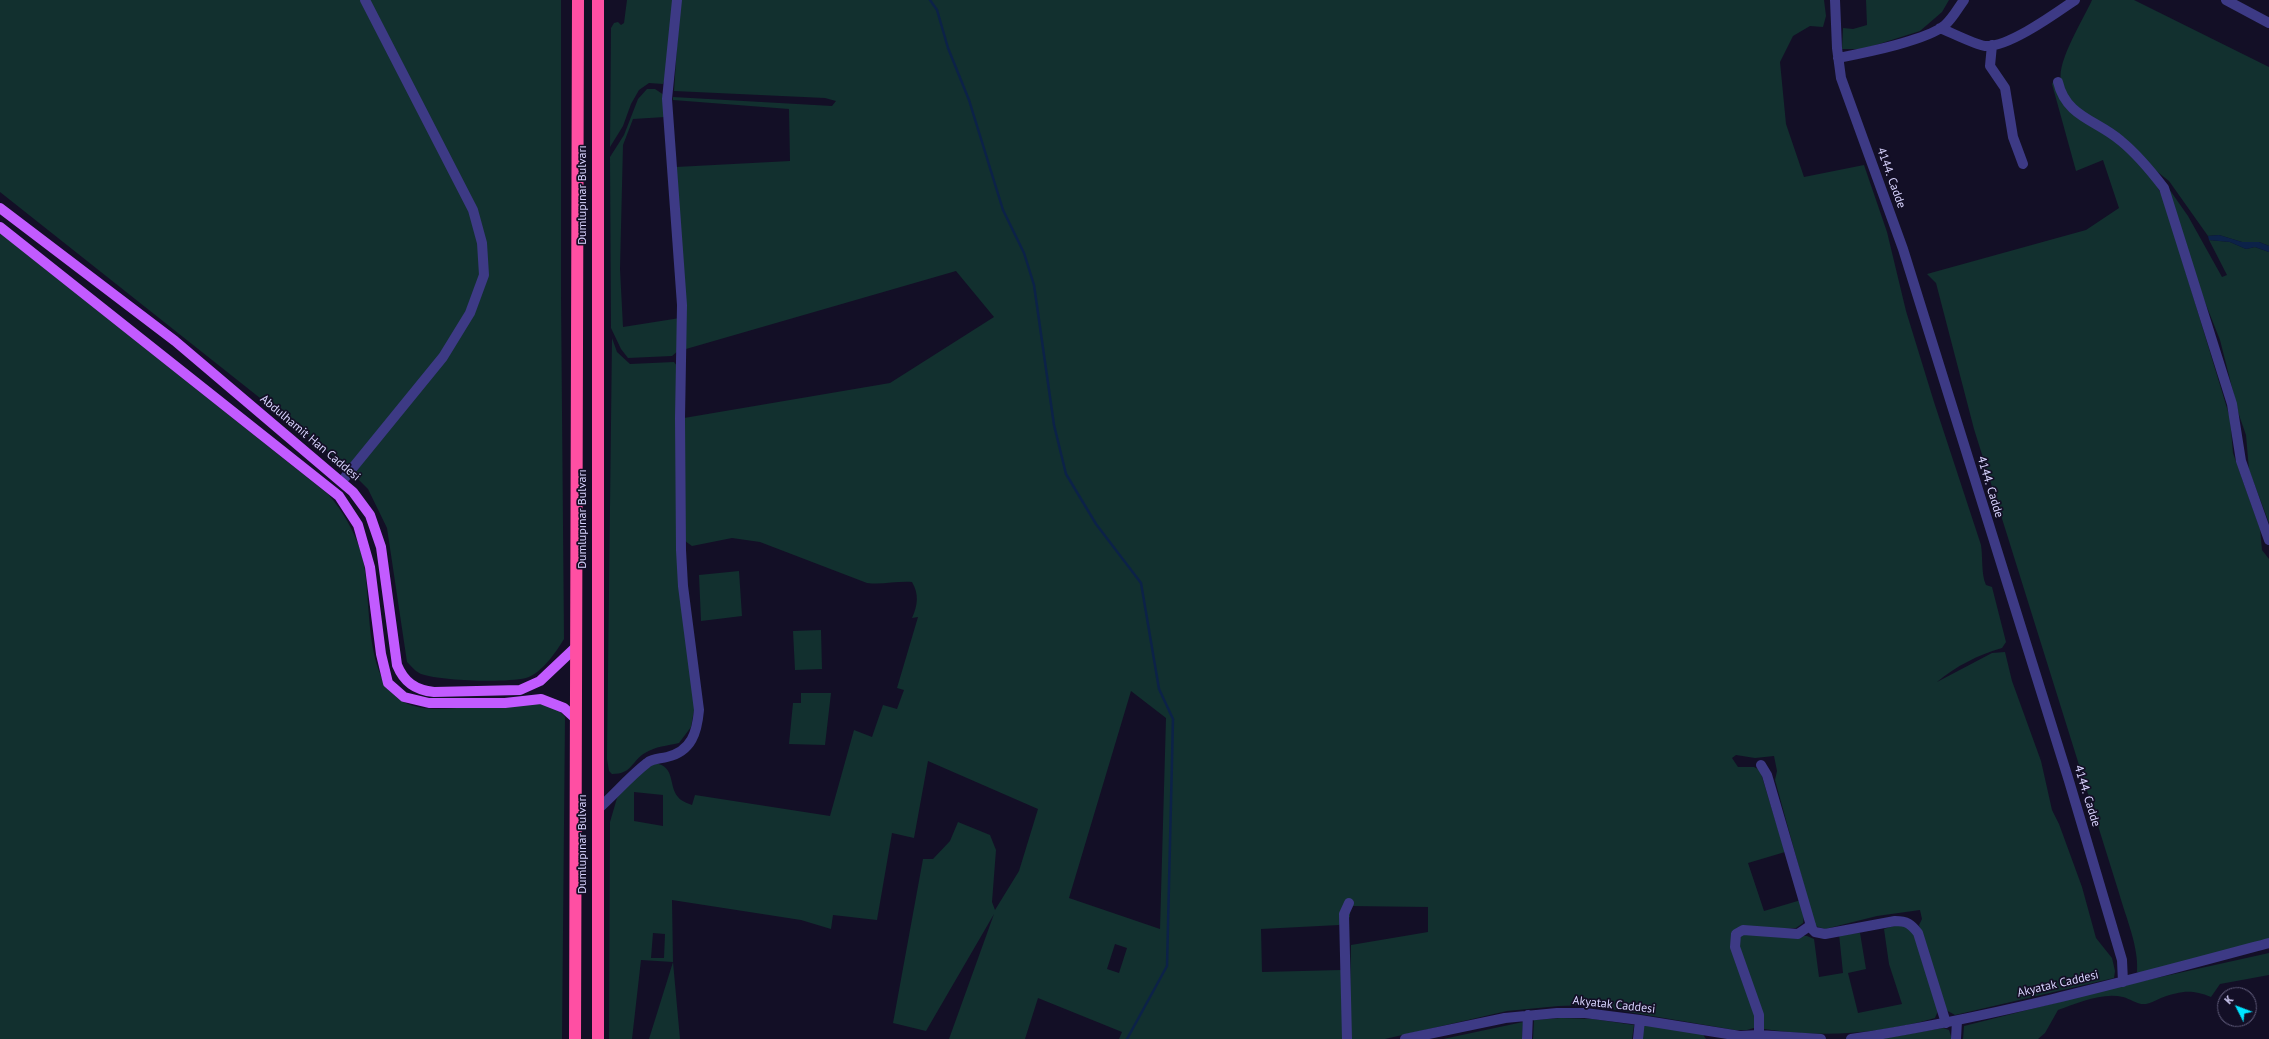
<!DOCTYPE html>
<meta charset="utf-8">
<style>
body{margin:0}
#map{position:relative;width:2269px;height:1039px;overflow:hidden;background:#130f26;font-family:"PT Sans",sans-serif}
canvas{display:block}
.north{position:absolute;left:2217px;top:987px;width:40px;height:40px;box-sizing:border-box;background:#130f26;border:1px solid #625e7d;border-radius:50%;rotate:312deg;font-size:11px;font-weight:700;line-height:16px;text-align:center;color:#d9d4ff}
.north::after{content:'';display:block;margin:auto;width:14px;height:18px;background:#00e5ff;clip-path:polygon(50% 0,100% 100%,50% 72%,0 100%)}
</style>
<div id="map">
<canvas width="2269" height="1039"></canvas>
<div class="north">K</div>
</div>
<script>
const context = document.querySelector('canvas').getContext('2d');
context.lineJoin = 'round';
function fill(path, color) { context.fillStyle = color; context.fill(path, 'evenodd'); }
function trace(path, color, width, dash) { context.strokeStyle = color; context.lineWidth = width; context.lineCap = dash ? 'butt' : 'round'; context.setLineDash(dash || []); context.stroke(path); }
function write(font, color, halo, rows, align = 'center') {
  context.font = font + ' "PT Sans",sans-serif'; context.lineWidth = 3.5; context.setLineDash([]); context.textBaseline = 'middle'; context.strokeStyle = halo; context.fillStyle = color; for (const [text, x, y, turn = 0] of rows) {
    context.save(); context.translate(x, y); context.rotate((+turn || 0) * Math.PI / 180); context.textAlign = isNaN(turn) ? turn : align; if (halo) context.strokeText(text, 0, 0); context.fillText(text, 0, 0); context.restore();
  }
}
fill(new Path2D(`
 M0,0H561V297L564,639C556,652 542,673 526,678C504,683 442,681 421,674C416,672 411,666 407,662L387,528L368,489L342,463L0,192Z
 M627,0H675L667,74L663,84L649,83L639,90L631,104L623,126L610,147L611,28L614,23L618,22L621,25L624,23Z
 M680,0H1824L1826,16L1823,27L1810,26L1793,36L1780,62L1786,124L1804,177L1864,165L1887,232L1906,311L1934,402L1981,545C1983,558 1981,574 1986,585L1992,587L2006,642L2002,648C1978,655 1956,666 1937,682L1992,653L2005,652L2012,681L2041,761L2052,810L2059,824L2082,887L2096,938L2112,958L2115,971L2114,978L1955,1015L1946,1010L1919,925L1922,919L1920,910L1877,916L1825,929L1815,926L1775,780L1777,771L1774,756L1755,758L1736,755L1732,758L1738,767H1754L1760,770L1785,852L1748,863L1764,911L1801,900L1804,916L1803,923L1796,928L1734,932L1758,1018L1757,1027L1747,1030H1735L1587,1005L1559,1006L1507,1011L1385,1039H1349L1351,945L1428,932V907L1350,906V917L1339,925L1261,929L1262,972L1341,970L1343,1039H1119L1122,1032L1038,998L1025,1039H949L994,914L926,1031L893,1023L923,859H933L950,841L958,822L990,835L996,850L992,902L995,910L1019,871L1038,809L928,761L914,838L892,833L877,920L833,915L831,929L801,920L672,900L673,962L680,1039H649L673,962L641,960L632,1039H609L610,822L617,798L634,778L655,763C676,767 668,785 678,797C681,801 687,803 692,805L695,795L830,816L854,730L872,737L883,705L897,709L904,690L897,688L918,617L912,618C918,605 919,594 912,582C896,581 882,585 867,583L760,542L732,538L692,546L685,541L684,418L890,383L994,317L956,271L686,349L676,167L790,161L789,109L673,100V97L832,106L836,101L825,98L674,91ZM1131,691L1166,718L1160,929L1069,898ZM634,792L663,795V826L634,821ZM653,933L665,934L664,958H651ZM1115,944L1127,948L1119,973L1107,969Z
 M1866,0H1949L1942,12L1920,31L1863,49H1842L1843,28L1853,29L1867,25Z
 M2092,0H2134L2269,67V246L2259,242H2242L2219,235L2208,236L2169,181L2078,109C2071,101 2064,91 2061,80C2057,61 2084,18 2092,0Z
 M2055,78C2061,117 2074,111 2101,130C2115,140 2130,154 2143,166C2151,174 2157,187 2163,197L2230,418L2233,453L2260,529L2262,550L2269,559V939L2142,973L2137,972C2139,947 2126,918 2119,893L1974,429L1936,283L1927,274L2086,230L2119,208L2103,160L2076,171L2052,84Z
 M647,89H655L664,95L665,117L633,119L623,145L620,269L623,327L680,318L679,350L672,356L628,358L621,349L611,328L610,157L624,135L638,99Z
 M2167,186L2188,216L2222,277L2227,275L2209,240L2230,242L2246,249L2255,247L2269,252V523L2249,470L2246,435L2239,415L2220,340L2201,292Z
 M0,233L328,494C343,511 354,531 361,552C375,596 357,695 418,707C435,711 453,708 470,707C494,705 518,703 542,702L556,707L565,717L562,1039H0Z
 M612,338L617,352L630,364L674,362L677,366L679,523L695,705L691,727L679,743C667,746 656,746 645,753C631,761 633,774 612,774L609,771L607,759Z
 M739,571L742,616L701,621L699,575Z
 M821,630L822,669L795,670L793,631Z
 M801,693H831L825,745L789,744L793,703H801Z
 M1897,925L1906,926L1913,932L1938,1011L1935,1018C1879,1034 1822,1038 1764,1029L1741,954L1739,941L1742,934L1807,936L1814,939L1819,977L1843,973L1839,934L1860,933L1866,969L1848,973L1858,1013L1902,1004L1889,964L1884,929Z
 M2269,953V975L2220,984L2211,997C2191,989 2181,991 2161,998C2156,1000 2151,1003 2146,1004C2137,1005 2131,999 2123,997C2102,992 2078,1003 2058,1010L2045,1033L2038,1039H1963L1964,1026L2138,982Z
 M1561,1018L1593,1019L1634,1025L1632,1039H1533L1534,1020Z
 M1523,1022L1522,1039H1443Z
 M1641,1023L1702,1033L1706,1039H1640Z
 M1943,1028L1949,1030L1952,1039H1880Z`), '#12302f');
fill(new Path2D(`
 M2219,235L2242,242H2259L2269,246V252L2255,247L2246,249L2230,242L2209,240L2208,236Z`), '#0c2248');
trace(new Path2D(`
 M930,0L937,10L948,48L969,100L1003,210L1024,253L1034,285L1054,425L1066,474L1096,524L1141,583L1159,689L1173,719L1167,966L1127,1039`), '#0c2248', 2.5);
trace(new Path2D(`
 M1835,0L1837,48L1841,78L1903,249L2069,781L2122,960L2123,982
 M2226,0L2269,23
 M1940,28C1950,32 1976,45 1985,46C2008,48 2056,13 2075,0
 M1992,45L1990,66L2005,88L2013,137L2023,164
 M1838,58C1863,53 1926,41 1945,25C1953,18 1958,8 1964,0
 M2058,82C2066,117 2097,120 2121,141C2138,155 2151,171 2164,188L2232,404L2241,461L2269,540
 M342,481L443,357L470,313L484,275L482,243L473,210L365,0
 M1761,765L1767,775L1812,929L1815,932L1825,934L1895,921C1907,921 1911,924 1918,933L1946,1023
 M597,810C614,795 629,777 647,763C653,758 660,759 667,757C692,751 697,732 699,710L683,586L681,550L680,418L682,305L667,99L677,0
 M1759,1035V1015L1735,947L1736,934L1743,930L1798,934L1811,925
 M1347,1039L1344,914L1349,903
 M1405,1039L1505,1018L1557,1013H1585L1640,1020L1740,1036L1759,1035L1821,1039
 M1527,1039L1528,1015
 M1638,1039L1640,1020
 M1851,1039C1992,1018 2131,980 2269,943
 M1956,1039L1957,1021`), '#3d3a85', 10);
trace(new Path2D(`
 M0,208L175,341L353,492L370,515L381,547L397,665C404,682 415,690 434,692L520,690L540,681L576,647
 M0,227L339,496L358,525L370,567L381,654L388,683L404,697L429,703H505L541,699L564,708L575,718`), '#c25bff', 10);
trace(new Path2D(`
 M575,1039L578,0
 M598,1039V0`), '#ff4fa3', 12);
write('12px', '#d9d4ff', '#130f26', [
 ["4144. Cadde",1891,178,70],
 ["Dumlupınar Bulvarı",583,195,-90],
 ["Abdulhamit Han Caddesi",310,438,40],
 ["4144. Cadde",1990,487,73],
 ["Dumlupınar Bulvarı",583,519,-90],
 ["4144. Cadde",2087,796,73],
 ["Dumlupınar Bulvarı",583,844,-90],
 ["Akyatak Caddesi",2058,984,-13],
 ["Akyatak Caddesi",1614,1005,6]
]);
</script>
